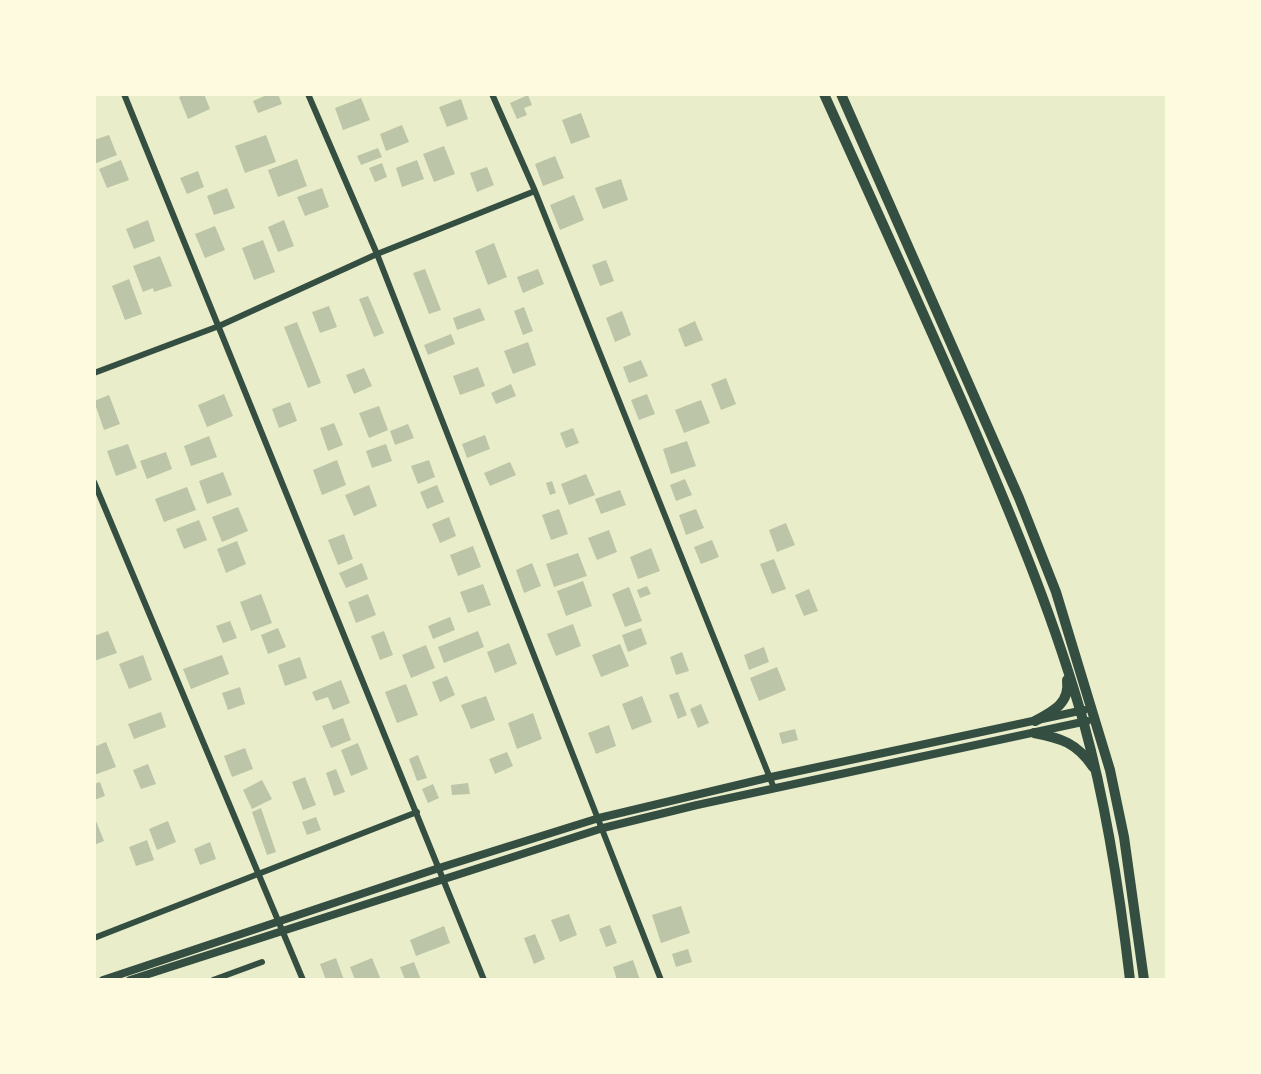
<!DOCTYPE html>
<style>
body{margin:0}
#map{position:relative;width:1261px;height:1074px;overflow:hidden;background:#e9edc9;font-family:Montserrat,sans-serif}
canvas{display:block}
.frame{position:absolute;inset:0;border:96px solid #fefae0;pointer-events:none}
</style>
<div id="map">
<canvas width="1261" height="1074"></canvas>
<div class="frame"></div>
</div>
<script>
const context = document.querySelector('canvas').getContext('2d');
context.lineJoin = 'round';
function fill(path, color) { context.fillStyle = color; context.fill(path, 'evenodd'); }
function trace(path, color, width, dash) { context.strokeStyle = color; context.lineWidth = width; context.lineCap = dash ? 'butt' : 'round'; context.setLineDash(dash || []); context.stroke(path); }
fill(new Path2D(`
 M185,94H204L210,109L188,119L179,97Z
 M269,94H278L282,104L258,113L253,101Z
 M528,95L532,105L524,108L527,115L517,119L510,103Z
 M361,98L370,120L343,130L335,108Z
 M461,99L468,119L447,127L439,107Z
 M581,113L590,137L571,144L562,120Z
 M402,125L409,142L386,151L380,134Z
 M109,135L117,155L94,164V140Z
 M266,135L276,162L245,173L235,146Z
 M444,146L455,174L434,182L423,154Z
 M378,148L382,157L361,165L357,156Z
 M555,156L564,178L543,186L535,164Z
 M297,159L307,186L278,197L268,170Z
 M121,160L129,180L107,188L99,169Z
 M417,160L424,179L402,187L396,168Z
 M382,163L387,177L375,182L369,168Z
 M487,167L494,185L477,192L470,173Z
 M198,171L204,187L187,194L180,178Z
 M621,179L628,200L603,209L595,188Z
 M227,188L235,208L214,215L207,196Z
 M322,188L329,207L305,216L297,197Z
 M574,195L584,220L560,230L550,205Z
 M148,220L155,241L134,249L126,229Z
 M284,220L294,246L278,252L268,227Z
 M215,226L225,250L205,258L195,234Z
 M263,240L275,272L254,280L242,248Z
 M494,243L507,277L488,285L475,251Z
 M160,256L172,286L154,292L153,288L143,292L133,266Z
 M606,260L614,281L600,286L592,265Z
 M425,269L441,310L429,314L413,273Z
 M538,269L544,284L523,293L517,277Z
 M129,279L142,314L125,320L112,286Z
 M368,296L384,333L374,337L359,299Z
 M329,306L337,327L320,333L312,312Z
 M524,307L533,331L523,335L514,311Z
 M480,308L485,320L457,330L453,318Z
 M622,311L631,335L615,342L606,318Z
 M695,321L703,340L685,347L678,329Z
 M297,322L321,383L308,388L284,327Z
 M451,334L455,344L428,355L424,345Z
 M528,342L536,365L513,374L504,351Z
 M641,360L648,376L629,383L623,367Z
 M478,367L485,386L460,395L453,376Z
 M364,368L372,386L354,394L346,375Z
 M726,378L736,404L721,410L711,384Z
 M511,384L516,396L496,404L491,393Z
 M224,394L233,416L207,427L198,405Z
 M647,394L655,414L639,420L631,400Z
 M109,395L120,424L104,430L94,401Z
 M701,400L710,423L684,433L675,410Z
 M290,402L297,421L279,428L272,409Z
 M379,406L388,430L369,438L359,413Z
 M334,423L343,445L328,451L320,428Z
 M408,424L414,438L395,445L390,431Z
 M573,428L579,443L566,448L560,433Z
 M485,435L490,449L467,458L462,444Z
 M209,436L217,457L191,466L184,446Z
 M687,441L696,466L671,474L663,449Z
 M128,444L137,468L116,476L107,451Z
 M386,444L392,461L372,468L366,451Z
 M166,452L172,469L147,479L140,461Z
 M337,460L346,485L322,495L313,470Z
 M429,460L435,477L418,484L411,466Z
 M510,462L516,475L490,486L484,473Z
 M223,472L232,495L207,504L199,481Z
 M586,474L595,495L569,505L561,484Z
 M685,479L692,495L676,501L670,485Z
 M552,481L556,493L550,495L546,483Z
 M369,485L377,506L354,516L345,495Z
 M437,485L444,502L427,509L420,492Z
 M187,487L196,510L164,522L155,499Z
 M620,490L626,505L601,514L595,499Z
 M238,507L248,531L222,542L212,517Z
 M559,509L568,534L551,540L542,515Z
 M696,509L704,528L686,535L679,515Z
 M449,517L456,536L440,543L432,524Z
 M199,520L207,540L184,549L176,529Z
 M786,523L795,545L777,552L769,530Z
 M609,530L617,552L597,560L588,538Z
 M344,534L353,559L338,565L328,540Z
 M712,540L719,557L701,564L694,547Z
 M237,541L246,564L226,573L217,549Z
 M473,546L481,567L458,576L450,555Z
 M651,548L660,571L638,579L630,557Z
 M578,553L587,576L554,587L546,564Z
 M774,559L786,589L772,594L760,564Z
 M362,563L368,579L346,588L339,573Z
 M532,563L541,586L524,593L516,570Z
 M583,581L592,606L566,616L557,591Z
 M483,584L491,605L468,613L460,592Z
 M647,586L651,594L640,598L637,590Z
 M629,587L642,621L625,627L612,594Z
 M809,589L818,611L804,616L795,595Z
 M261,594L272,623L251,631L240,602Z
 M368,594L376,615L356,623L348,602Z
 M450,617L455,630L433,639L428,626Z
 M230,621L237,638L223,643L216,626Z
 M573,624L581,646L556,656L547,634Z
 M278,628L286,647L268,654L261,635Z
 M641,628L647,644L628,652L622,635Z
 M108,631L117,653L94,661V636Z
 M384,631L393,655L380,660L371,636Z
 M478,631L484,647L444,663L438,647Z
 M509,643L517,664L495,673L487,652Z
 M620,644L629,666L601,677L592,655Z
 M426,645L435,668L411,678L402,655Z
 M764,647L769,662L749,670L744,655Z
 M682,652L689,671L676,675L670,657Z
 M143,655L152,680L129,689L119,664Z
 M222,655L229,674L191,689L183,669Z
 M300,657L307,678L285,686L278,665Z
 M777,667L786,690L759,701L750,678Z
 M447,676L455,695L440,702L432,682Z
 M341,680L350,703L333,710L328,697L316,701L312,692Z
 M406,684L418,715L397,723L385,692Z
 M240,687L245,704L228,710L222,693Z
 M678,692L687,715L678,719L669,695Z
 M486,696L495,720L471,729L461,705Z
 M642,696L652,722L632,730L622,704Z
 M701,704L709,723L698,728L690,709Z
 M161,712L166,727L134,739L128,724Z
 M533,713L542,739L517,749L508,723Z
 M343,718L351,740L331,748L322,726Z
 M609,725L616,746L596,754L588,733Z
 M795,729L798,740L782,744L779,733Z
 M106,742L116,767L94,775V747Z
 M358,743L368,769L351,776L341,750Z
 M245,748L253,769L232,777L224,756Z
 M507,752L513,766L495,774L489,759Z
 M418,755L427,778L417,781L409,759Z
 M148,764L156,784L141,789L133,770Z
 M336,769L345,792L334,796L326,773Z
 M305,777L316,805L303,810L292,782Z
 M262,780L272,799L252,809L243,790Z
 M100,782L105,796L94,800V784Z
 M468,783L470,794L452,795L451,785Z
 M433,784L439,798L428,803L422,789Z
 M261,808L276,852L267,855L252,812Z
 M94,816L104,841L94,845Z
 M316,817L321,830L307,835L302,822Z
 M168,821L176,842L157,850L149,829Z
 M147,840L154,860L136,866L129,847Z
 M210,842L216,859L200,865L194,849Z
 M681,906L690,933L661,943L652,915Z
 M569,914L577,935L560,942L551,920Z
 M610,925L617,943L606,947L599,929Z
 M444,926L450,943L416,956L410,940Z
 M535,934L545,959L534,964L524,938Z
 M688,949L692,962L676,967L672,954Z
 M336,958L344,980H326L320,964Z
 M372,958L381,980H355L350,967Z
 M633,960L640,980H617L613,967Z
 M414,962L421,980H405L400,967Z`), '#bcc5a7');
trace(new Path2D(`
 M124,94L484,980
 M308,94L377,254L661,980
 M492,94L535,191L774,788
 M94,373L219,326L377,254L535,191
 M94,482L303,980
 M94,938L417,812
 M213,980L262,962`), '#344e41', 6);
trace(new Path2D(`
 M103,980L439,868L599,818L771,777L1084,710
 M130,980L603,828L697,805L1087,721`), '#344e41', 8);
trace(new Path2D(`
 M824,94C875,207 926,318 975,431C1016,527 1056,623 1084,724C1107,807 1120,894 1130,980
 M841,94L1019,498L1056,592L1110,770L1124,837L1144,980
 M1035,721C1054,711 1070,703 1067,680
 M1034,733C1061,738 1077,743 1093,767`), '#344e41', 10);
</script>
